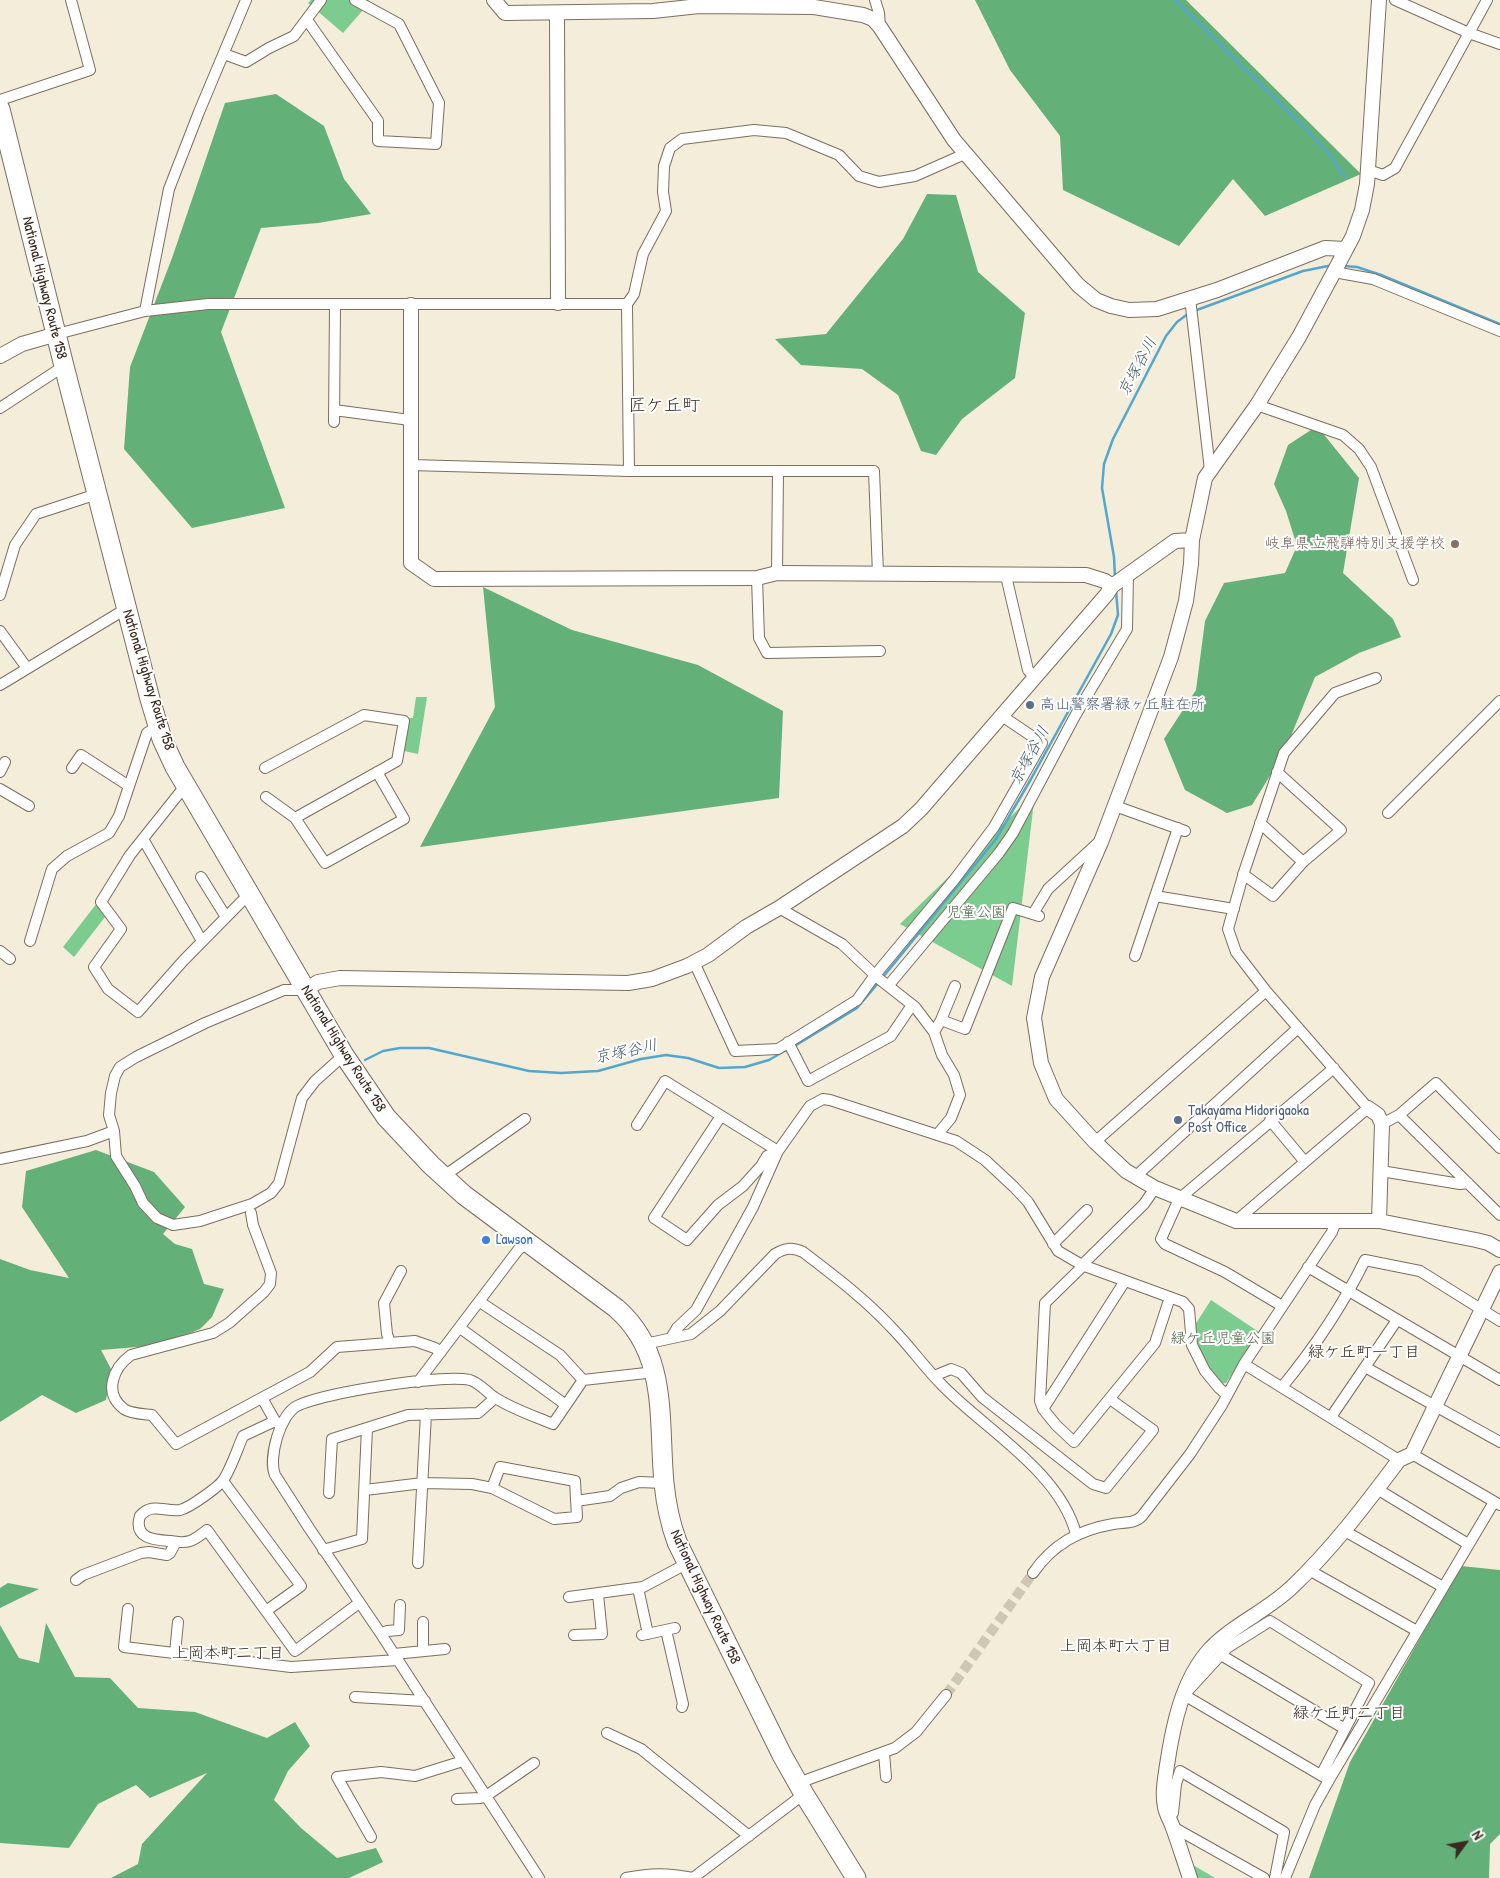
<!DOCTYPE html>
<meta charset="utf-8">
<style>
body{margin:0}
#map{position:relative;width:1500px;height:1878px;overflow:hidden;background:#f4edd9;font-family:"Patrick Hand",sans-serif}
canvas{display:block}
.north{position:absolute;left:1440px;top:1818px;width:50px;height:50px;-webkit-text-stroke:4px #fff;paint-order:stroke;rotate:58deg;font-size:14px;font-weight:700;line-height:20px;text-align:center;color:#3b2a1e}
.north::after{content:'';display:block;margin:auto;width:18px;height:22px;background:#3b2a1e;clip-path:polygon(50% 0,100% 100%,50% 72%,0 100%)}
</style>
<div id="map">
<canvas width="1500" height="1878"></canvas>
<div class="north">N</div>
</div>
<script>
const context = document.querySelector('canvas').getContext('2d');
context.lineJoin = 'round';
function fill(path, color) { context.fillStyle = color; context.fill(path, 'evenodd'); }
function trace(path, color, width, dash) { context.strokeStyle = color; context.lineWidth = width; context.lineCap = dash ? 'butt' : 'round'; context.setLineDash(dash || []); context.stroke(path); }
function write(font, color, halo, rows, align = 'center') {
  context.font = font + ' "Patrick Hand","Klee One",sans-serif'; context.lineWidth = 4; context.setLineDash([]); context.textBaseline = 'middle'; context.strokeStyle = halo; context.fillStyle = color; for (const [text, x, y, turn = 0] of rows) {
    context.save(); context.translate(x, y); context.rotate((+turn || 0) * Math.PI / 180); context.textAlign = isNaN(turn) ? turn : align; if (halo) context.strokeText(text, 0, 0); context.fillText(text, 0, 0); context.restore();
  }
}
fill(new Path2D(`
 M311,0H368L370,2L343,33L308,3Z
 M416,697H427L418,754L404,751L409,718H413Z
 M1035,793L1012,986L900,924Z
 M97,903L105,917L74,957L63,947Z
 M1211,1300L1259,1332L1226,1383L1220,1384C1207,1366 1198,1349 1193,1328Z
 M1193,1865L1215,1878H1198Z`), '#7bcc8e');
fill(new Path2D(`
 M975,0H1186L1361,174L1265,216L1233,179L1179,246L1063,190L1060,136L1010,70Z
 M276,94L324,126L344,179L371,214L318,223L261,228L221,332L285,508L192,528L124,449L130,367L172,258L225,103Z
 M927,194L956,195L978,272L1025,313L1015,378L962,419L936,455L921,451L898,395L862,369L801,365L775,339L826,334L903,239Z
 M1317,426L1359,478L1343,573L1393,619L1401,637L1359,653L1315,677L1284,753L1252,805L1227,813L1185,790L1164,739L1196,690L1205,621L1224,583L1285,573L1297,546L1286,511L1274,484L1288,445Z
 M483,587L572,630L698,665L783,711L779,798L420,847L495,707Z
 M96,1150L154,1172L185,1207L163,1234L175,1244L192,1249L204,1284L224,1289L212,1317L200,1329L161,1345L101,1350L111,1369L106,1400L76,1413L42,1395L0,1422V1259L30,1270L69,1278L22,1207L26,1171Z
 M1461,1566L1500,1570V1834L1490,1844L1489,1878H1309L1350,1762Z
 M8,1583L39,1589L0,1608V1588Z
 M46,1623L75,1677L110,1678L138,1708L195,1712L267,1738L295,1722L310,1746L288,1771L274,1800L301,1828L337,1858L376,1848L383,1862L349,1878H111L138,1864L142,1844L207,1773L150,1798L136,1785L98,1804L69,1848L0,1843V1625L19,1658L39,1663Z`), '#64b079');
trace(new Path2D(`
 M1175,0L1304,127L1329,154L1345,177
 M1344,266L1357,267L1381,275L1500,324
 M1194,311L1303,271L1333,265
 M1115,577L1114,557L1102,488L1104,464L1113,439L1166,336L1177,322L1189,313
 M883,977L996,839L1031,779L1111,634L1118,615L1116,590
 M793,1047L857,1008L879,982
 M365,1060L383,1051L400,1048H429L529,1071L561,1073L598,1071L641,1059L666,1055L688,1058L719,1068L745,1067L769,1060L788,1049`), '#53a7cf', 2.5);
trace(new Path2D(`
 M946,1695L1033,1573`), '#cfc6b4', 10, [10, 5]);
const street = new Path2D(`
 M875,0L879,13L880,27
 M1395,0L1469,33L1500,44
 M307,20L378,121V141L436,144L439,103L399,24L355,0
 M224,54L246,62L269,48L294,36L321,0
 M0,100L90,70L71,0
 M1368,170L1383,175L1395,168L1487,0
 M1334,272L1373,279L1500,331
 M1190,298L1210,470
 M627,304L634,294L643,254L666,211L663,192L664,166L670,148L682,139L754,130L786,133L839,155L859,176L879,182L915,176L967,153
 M145,311L169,189L199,112L246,0
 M57,334L145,311L208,304H627L629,471
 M1257,405L1343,435L1359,449L1371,467L1413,580
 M0,408L64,366
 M334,410L410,420
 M334,422L335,304
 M410,465L629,471H874L878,574
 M777,573L778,471
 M1006,576L1028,670L1035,678
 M757,578L759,638L767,653L880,651
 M0,595L15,545L36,514L97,494
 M0,631L27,668
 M0,685L119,613L127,610
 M72,768L81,755L129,786
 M265,768L364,715L404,721L397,761L295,818
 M0,772L5,762
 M185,786L130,855L101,902L121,929L94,967L108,989L138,1012L183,961L249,894
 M0,789L29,806
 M266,797L295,818L325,863L404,819L377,772
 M1115,806L1185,831
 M1388,813L1500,701
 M1260,823L1303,862
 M143,839L202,941
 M1243,874L1273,896L1303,862L1341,830L1277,772
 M201,877L226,917
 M1155,896L1234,909
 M779,908L842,944L878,978L915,1007L934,1032L942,1055L954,1075L960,1095L951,1118L937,1135
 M1033,914L1048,889L1099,842
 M30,941L52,869L67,856L109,833L119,816L147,733L158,726
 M0,951L10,959
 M1135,956L1178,828
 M694,962L735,1051L778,1049L857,1000L875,975L954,880L994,827L1042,743L1002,716
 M888,986L999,853L1013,833L1075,716L1127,629L1128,575
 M305,990H284L205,1023L136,1057L120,1067L115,1076L111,1093L109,1115L114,1131L116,1156L135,1186L143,1203L157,1218L173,1225L200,1221L252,1204L271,1193L279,1183L302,1098L315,1081L344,1055
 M941,1020L955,986
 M934,1032L941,1020L965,1029L1013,908L1039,916
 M788,1042L808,1081L891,1036L912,1005
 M1399,1115L1500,1215
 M721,1116L654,1218L687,1240L718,1205L743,1186L761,1166L767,1156L778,1151
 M1270,1120L1305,1162
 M1382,1124L1399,1115L1436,1083L1500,1148
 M637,1125L665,1081L778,1151
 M1095,1142L1266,991
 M0,1159L87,1141L114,1131
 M1381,1171L1460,1184L1468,1183
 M444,1176L525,1119
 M1135,1177L1298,1028
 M251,1213L253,1225L271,1273L270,1284L264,1292L229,1323L213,1333L131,1355C113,1368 103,1393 124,1409C131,1414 144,1414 152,1415L176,1444L310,1372L337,1347L415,1341L435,1348L441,1352
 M1236,1221L1368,1108L1266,991L1236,952L1228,929L1244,872L1284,753L1335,693L1376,678
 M1053,1244L1087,1210
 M1082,1265L1144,1204L1155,1188
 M1308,1267L1500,1380
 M1125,1281L1043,1409L1056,1425L1074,1442L1155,1343L1170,1297
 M480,1302L560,1355L583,1380
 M1282,1306L1225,1272L1165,1244L1161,1239L1179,1199L1334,1068
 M460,1328L566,1405
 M671,1338L677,1328L696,1310L753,1207L778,1151L810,1106L823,1099L830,1100L956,1141L985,1160L1014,1187L1028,1202L1058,1251L1082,1265L1183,1302L1189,1309L1192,1345L1205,1371L1219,1388L1227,1395
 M390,1343L387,1334L384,1303L401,1271
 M645,1344L691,1334L720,1311L775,1254C785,1248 792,1247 803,1252C833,1275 864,1298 890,1326C909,1345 924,1367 943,1386C986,1430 1060,1472 1076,1534
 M1244,1364L1399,1460
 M1365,1367L1500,1442
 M934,1376L951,1369L961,1373L982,1397L1093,1484L1106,1488L1153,1430L1110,1399
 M418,1382L518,1250L527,1242
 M1282,1387C1314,1348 1343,1305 1365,1260L1420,1271L1500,1321
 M262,1398L275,1421L279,1424
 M1043,1409L1040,1401L1045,1303L1084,1265
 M1331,1417L1397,1320
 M275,1421L243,1436C237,1450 232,1466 224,1479C219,1487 189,1508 180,1510C164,1512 152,1502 140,1516C133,1539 155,1540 170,1541C176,1542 184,1543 190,1541C196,1539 202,1534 207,1530L295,1651L359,1603
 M1412,1454L1500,1505
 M223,1481L301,1586L266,1611
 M1377,1489L1468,1544
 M365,1490L423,1483L472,1484L492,1488L554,1519L577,1517L575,1481L500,1467L492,1488
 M329,1493L332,1439L408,1415L478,1413L495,1398
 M576,1501L610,1496L621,1488L639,1482L664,1483
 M1343,1530L1443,1587
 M323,1550L362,1539L367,1428
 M418,1563L426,1414
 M1309,1570L1417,1631
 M1033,1573C1053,1544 1079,1530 1113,1524C1123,1522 1135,1524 1142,1516L1190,1454L1222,1405L1244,1364L1332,1232L1336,1221
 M76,1580L83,1575L141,1553L149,1552L167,1555L170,1553L176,1542
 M638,1588L648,1634
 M569,1597L643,1587L686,1564
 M128,1609L124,1647L291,1667L398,1660
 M423,1622V1651
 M666,1630L683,1704L682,1707
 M381,1634L387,1631L399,1630L400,1605
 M574,1635L602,1634L598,1594
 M642,1635L675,1628
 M175,1653L178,1622
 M394,1654L445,1649
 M1221,1655L1345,1729
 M355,1697L425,1701
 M607,1733L641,1749L749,1836
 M884,1753L886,1777
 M1321,1775L1369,1683L1270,1621L1227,1648L1184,1695L1329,1780
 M798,1783L895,1748L916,1732L946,1695
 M457,1799L480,1798L486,1796L534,1763
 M1169,1818L1173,1813L1176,1784L1180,1771L1284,1832L1275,1878
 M1173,1827L1264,1878
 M371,1837L337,1777L381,1772L415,1776L463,1761
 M539,1878L381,1634L309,1528L275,1475C268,1458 280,1415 297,1406C322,1393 442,1374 470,1380C478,1382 487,1392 494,1397C512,1409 534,1416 553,1424L583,1380L655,1372
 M626,1878C651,1873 668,1873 693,1878
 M693,1878L804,1794
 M1285,1878L1315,1805L1329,1780L1494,1502`);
const secondary = new Path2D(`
 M494,0L505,13L653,11L699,6L814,7L863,15L873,19L880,27L954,140L1078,285L1096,300L1111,306L1129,310L1157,309L1217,290L1325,248L1346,249
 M1379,0L1367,184L1362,210L1353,236L1334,272L1299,337L1257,405L1205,478L1192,540L1191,564L1186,601L1171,657L1101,842L1042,977L1034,1018L1041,1063L1056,1099L1095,1142L1126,1171L1155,1188L1236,1221H1379L1476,1240L1488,1243L1500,1250
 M557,13L558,303
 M411,305V563L434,579L757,578L777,573L1086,575L1105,581L1112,586L1175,541L1192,540
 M0,356L22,344L57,334
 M305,990L318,982L340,978L628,983L652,979L687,966L708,955L746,927L779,908L903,826L921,809L1107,594L1112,586
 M1368,1108L1378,1115L1382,1124L1379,1221
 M1190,1878C1184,1861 1179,1844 1173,1828C1171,1821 1166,1814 1165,1807C1162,1793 1165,1779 1167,1765C1173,1725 1182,1680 1210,1649C1234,1624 1267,1611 1292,1587C1332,1549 1366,1504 1399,1460L1412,1454L1500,1272`);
const highway = new Path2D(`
 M0,109L64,366L150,699L162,739L175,767L344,1055L386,1117L431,1165L464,1195L616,1308C669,1354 658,1420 664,1483C666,1503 670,1523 677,1542L782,1755L804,1794L856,1878`);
trace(street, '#7c6e5f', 12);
trace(secondary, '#7c6e5f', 16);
trace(highway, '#7c6e5f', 21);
trace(street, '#fff', 10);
trace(secondary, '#fff', 14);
trace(highway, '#fff', 19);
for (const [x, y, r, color] of [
 [1455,544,5,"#8d6e63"],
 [1030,705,5,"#5c6f8a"],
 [1178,1120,5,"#5c6f8a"],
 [486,1240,5,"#3f7fe0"]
]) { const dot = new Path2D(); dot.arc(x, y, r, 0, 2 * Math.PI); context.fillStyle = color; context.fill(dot); trace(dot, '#fff', 2); }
write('15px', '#3b2a1e', '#fff', [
 ["National Highway Route 158",44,288,76],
 ["National Highway Route 158",148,680,73],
 ["National Highway Route 158",343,1049,58],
 ["National Highway Route 158",705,1597,65]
]);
write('15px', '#785e54', '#fff', [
 ["岐阜県立飛騨特別支援学校",1445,544]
], 'right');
write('15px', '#4e5e75', '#fff', [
 ["高山警察署緑ヶ丘駐在所",1040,705],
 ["Takayama Midorigaoka",1188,1111],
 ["Post Office",1188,1128]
], 'left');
write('15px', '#516345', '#fff', [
 ["児童公園",976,913],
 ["緑ケ丘児童公園",1223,1339]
]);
write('15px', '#366cbe', '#fff', [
 ["Lawson",496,1240]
], 'left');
write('italic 16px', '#455c65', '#fff', [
 ["京塚谷川",1138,367,-62],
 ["京塚谷川",1030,756,-61],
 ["京塚谷川",626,1052,-12]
]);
write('16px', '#3b2a1e', '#fff', [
 ["緑ケ丘町一丁目",1364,1353],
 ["上岡本町六丁目",1116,1647],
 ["上岡本町二丁目",228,1654],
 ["緑ケ丘町二丁目",1349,1714]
]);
write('18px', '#3b2a1e', '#fff', [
 ["匠ケ丘町",664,406]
]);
</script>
